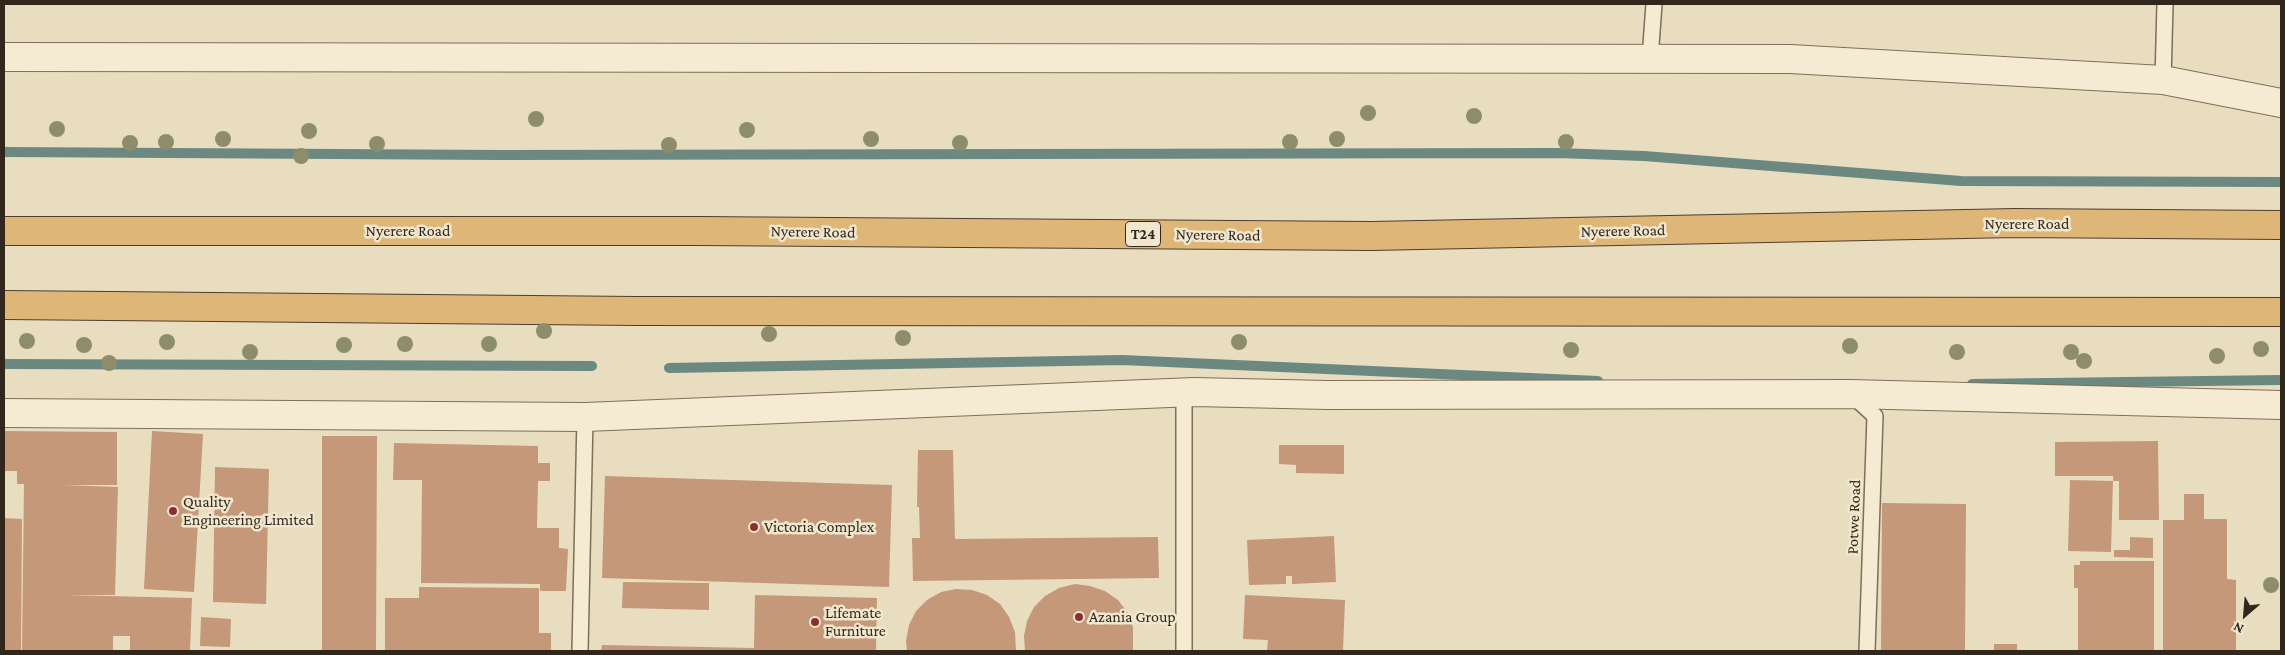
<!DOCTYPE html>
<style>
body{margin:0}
#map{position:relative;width:2285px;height:655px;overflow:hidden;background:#e9ddc0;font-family:"Crimson Pro",serif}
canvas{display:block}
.frame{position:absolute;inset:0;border:5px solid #31271d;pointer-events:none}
.north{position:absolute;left:2220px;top:590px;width:50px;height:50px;-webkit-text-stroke:4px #f1e7cf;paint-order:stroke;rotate:207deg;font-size:14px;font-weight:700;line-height:20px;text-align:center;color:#31271d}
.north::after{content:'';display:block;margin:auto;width:18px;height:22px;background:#31271d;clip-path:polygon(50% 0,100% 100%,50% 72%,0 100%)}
</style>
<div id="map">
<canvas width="2285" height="655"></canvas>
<div class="frame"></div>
<div class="north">N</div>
</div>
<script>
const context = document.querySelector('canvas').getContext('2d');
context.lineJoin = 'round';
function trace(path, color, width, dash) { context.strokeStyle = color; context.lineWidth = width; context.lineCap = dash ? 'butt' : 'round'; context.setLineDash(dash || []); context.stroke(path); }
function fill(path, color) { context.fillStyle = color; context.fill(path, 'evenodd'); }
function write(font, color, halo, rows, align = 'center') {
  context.font = font + ' "Crimson Pro",serif'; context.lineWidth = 5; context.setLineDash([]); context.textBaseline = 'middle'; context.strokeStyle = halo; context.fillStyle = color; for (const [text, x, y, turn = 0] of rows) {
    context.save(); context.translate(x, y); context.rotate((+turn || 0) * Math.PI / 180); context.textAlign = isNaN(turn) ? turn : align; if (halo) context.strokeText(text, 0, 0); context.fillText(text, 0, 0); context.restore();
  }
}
trace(new Path2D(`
 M4,152L501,155L1557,153L1644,156L1961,181L2281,182
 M4,364L592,366
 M669,368L1122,360L1598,381
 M1972,384L2281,380`), '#6b8881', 10);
fill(new Path2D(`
 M4,431L117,432V485H62L118,487L115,595H65L192,598L190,651H130V636H113V651H22L24,484H17V471H4Z
 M152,431L203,434L194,592L144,589Z
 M322,436H377L376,651H322Z
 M2158,441L2159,520H2119V481H2113V476H2055V442Z
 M394,443L538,446V463H550V481H538L537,528H559V548L568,549L566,591H540V584L421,583L422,480H393Z
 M1279,445H1344V474L1296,473V465L1279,464Z
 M918,450H953L955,539L1158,537L1159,578L913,581L912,538H920L919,507H917Z
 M215,467L269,469L266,604L213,602Z
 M605,476L892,485L889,587L602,578Z
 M2070,480L2113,481L2111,552L2068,551Z
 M2184,494H2204V519H2227V579L2236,580V651H2163V520H2184Z
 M1882,503L1966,504L1965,651H1881Z
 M4,518L22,519L21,651H4Z
 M1334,536L1336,582L1292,584V576H1286V584L1249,585L1247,540Z
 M2130,537L2153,538V558L2114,557V550H2130Z
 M2080,561H2154V651H2078V588H2074V565H2080Z
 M623,582L709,583V610L622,608Z
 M1075,584L1090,586L1105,591L1118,600L1128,613L1133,627V651H1025L1024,636L1027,621L1034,607L1045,596L1059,588Z
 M419,587L539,588V633H551V651H385V598H419Z
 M956,589L972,590L987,595L1000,604L1009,617L1015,632L1016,651H907L906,641L909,625L916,611L927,600L941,592Z
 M755,595L877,598L876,651H601L602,645L754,648Z
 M1245,595L1345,600L1343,651H1267L1268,640L1243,639Z
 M201,617L231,619L230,647L200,646Z
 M1994,644H2017V651H1994Z`), '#c49879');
const service = new Path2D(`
 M1650,59L1654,4
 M2163,80L2165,4
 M1852,395L1875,416L1867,651
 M580,651L585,417
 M1184,651V393`);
const minor = new Path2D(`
 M4,57L1790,59L2163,80L2281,103
 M4,413L585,417L1194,392L1327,395L1850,394L2281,405`);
const trunk = new Path2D(`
 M4,231H697L1371,236L2015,223L2281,225
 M4,305L636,311L2281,312`);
trace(service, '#806e5a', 18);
trace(minor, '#806e5a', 30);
trace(trunk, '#4e3d2e', 30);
trace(service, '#f5ead2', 15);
trace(minor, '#f5ead2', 28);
trace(trunk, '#deb678', 28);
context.fillStyle = '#8d8d6b';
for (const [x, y] of [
 [1368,113],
 [1474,116],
 [536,119],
 [57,129],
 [747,130],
 [309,131],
 [223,139],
 [871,139],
 [1337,139],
 [166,142],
 [1290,142],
 [1566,142],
 [130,143],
 [960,143],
 [377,144],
 [669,145],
 [301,156],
 [544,331],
 [769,334],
 [903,338],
 [27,341],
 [167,342],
 [1239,342],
 [405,344],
 [489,344],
 [84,345],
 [344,345],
 [1850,346],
 [2261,349],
 [1571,350],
 [250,352],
 [1957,352],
 [2071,352],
 [2217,356],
 [2084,361],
 [109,363],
 [2271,585]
]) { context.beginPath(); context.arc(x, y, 8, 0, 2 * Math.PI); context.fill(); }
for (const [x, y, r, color] of [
 [173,511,5,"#8a2f30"],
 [754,527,5,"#8a2f30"],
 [1079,617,5,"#8a2f30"],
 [815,622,5,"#8a2f30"]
]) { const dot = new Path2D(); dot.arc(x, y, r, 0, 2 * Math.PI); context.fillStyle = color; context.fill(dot); trace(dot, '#f1e7cf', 2); }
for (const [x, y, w] of [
 [1143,234,35]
]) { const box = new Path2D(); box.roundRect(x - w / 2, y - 12.5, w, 25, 4); context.fillStyle = '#f1e7cf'; context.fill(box); trace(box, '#31271d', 1); }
write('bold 15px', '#31271d', null, [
 ["T24",1143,234]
]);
write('16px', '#31271d', '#f1e7cf', [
 ["Nyerere Road",2027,224],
 ["Nyerere Road",408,231],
 ["Nyerere Road",1623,231,-1],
 ["Nyerere Road",813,232,1],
 ["Nyerere Road",1218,235,1],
 ["Potwe Road",1854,517,-88]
]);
write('16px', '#31271d', '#f1e7cf', [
 ["Quality",183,502],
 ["Engineering Limited",183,520],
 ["Victoria Complex",764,527],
 ["Lifemate",825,613],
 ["Furniture",825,631],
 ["Azania Group",1089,617]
], 'left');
</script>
